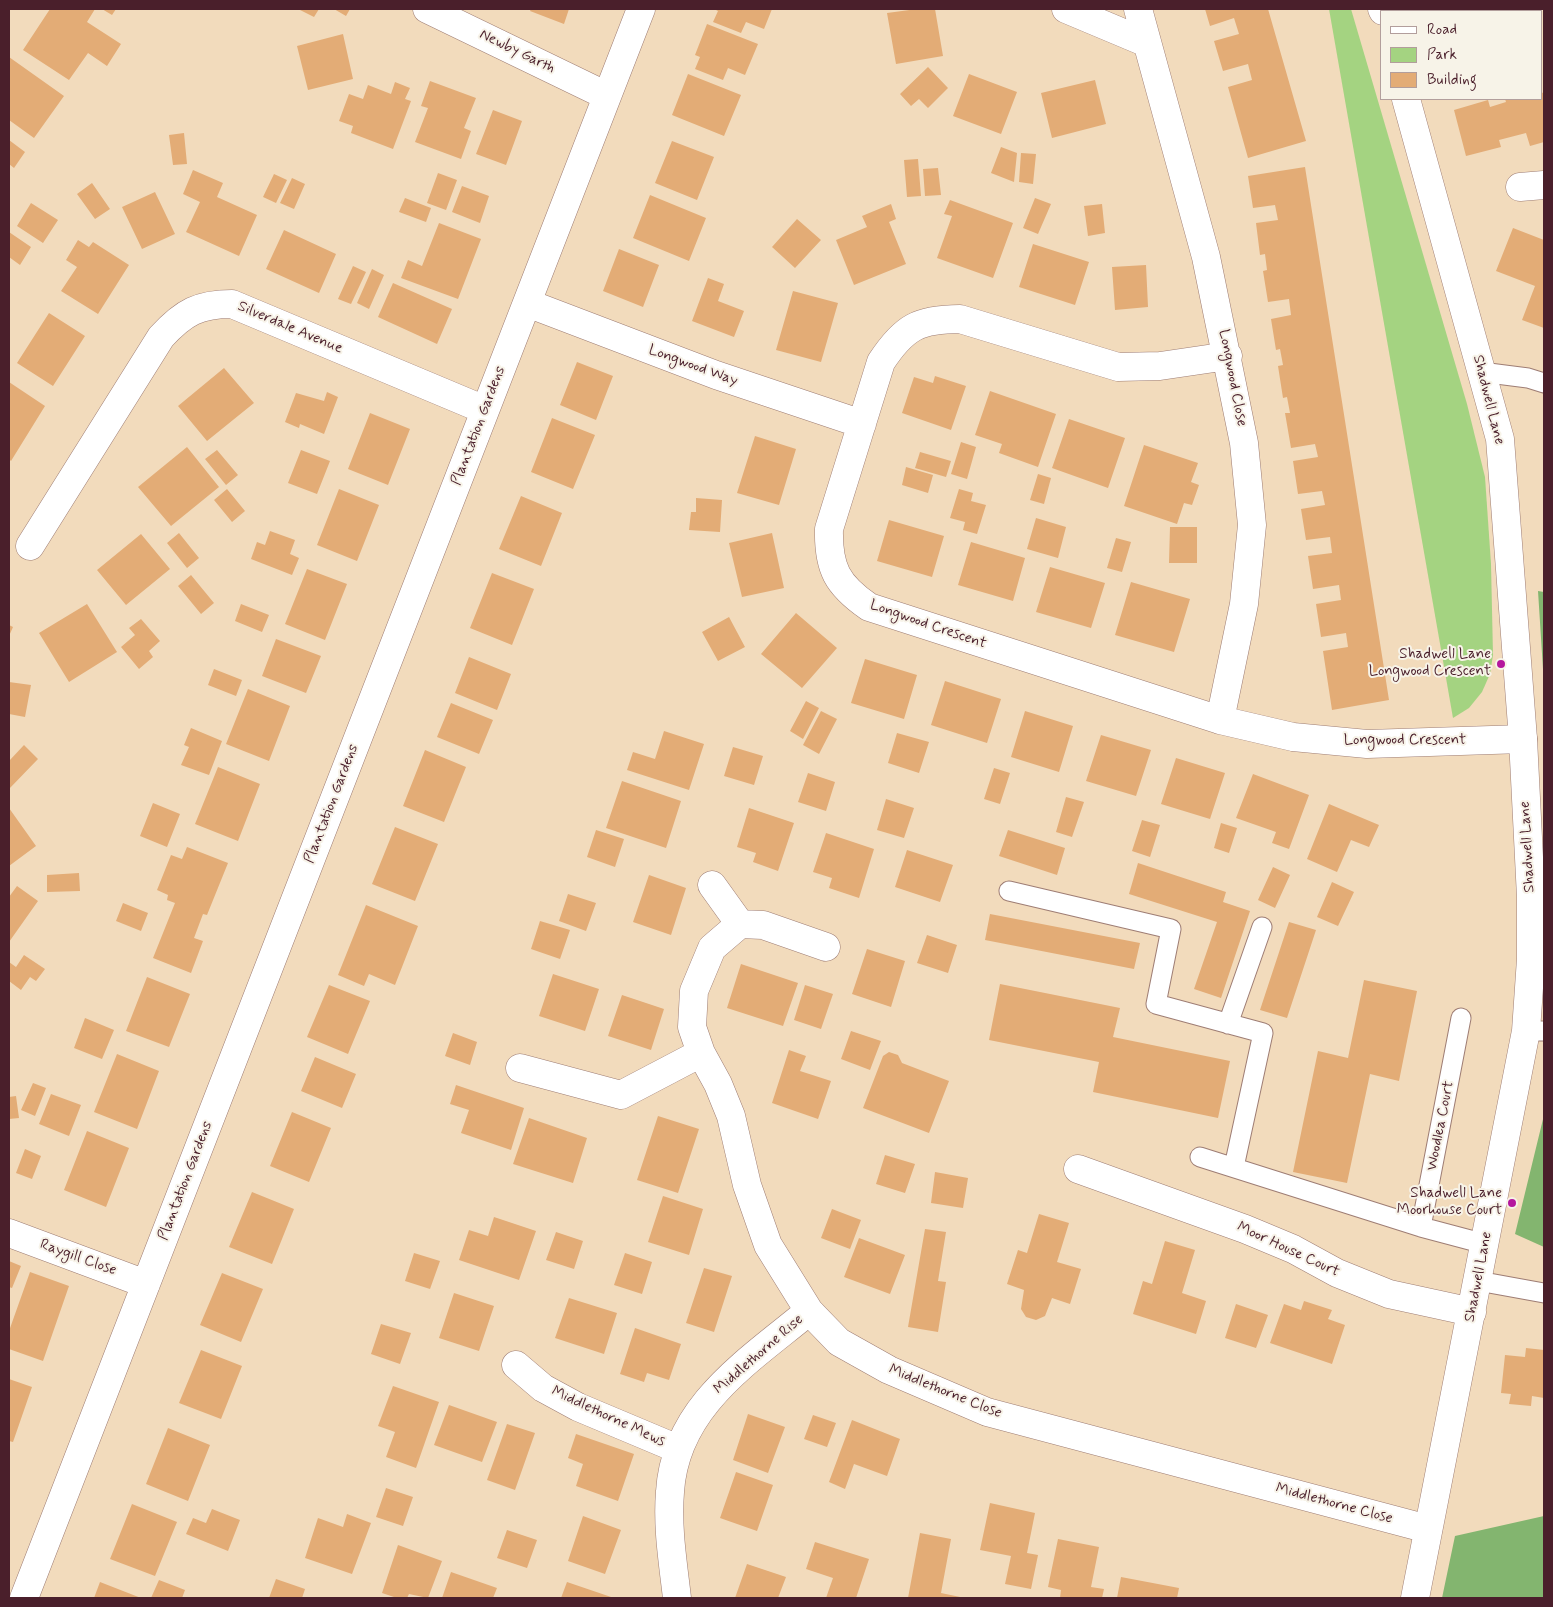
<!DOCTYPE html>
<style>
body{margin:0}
#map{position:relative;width:1553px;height:1607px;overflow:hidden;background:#f2dbbc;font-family:Mynerve,sans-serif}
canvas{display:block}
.frame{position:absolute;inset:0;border:10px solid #4a1f2b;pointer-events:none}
.legend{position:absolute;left:1380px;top:10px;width:162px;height:90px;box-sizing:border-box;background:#f7f3e8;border:1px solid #b29e9c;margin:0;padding:6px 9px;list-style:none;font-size:15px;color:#4a1f2b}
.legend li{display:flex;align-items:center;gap:10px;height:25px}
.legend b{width:25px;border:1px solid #b29e9c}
</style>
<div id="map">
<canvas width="1553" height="1607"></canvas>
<div class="frame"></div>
<ul class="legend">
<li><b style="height:6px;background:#fff"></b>Road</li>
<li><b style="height:14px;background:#a4d381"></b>Park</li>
<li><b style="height:14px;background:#e3ac76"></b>Building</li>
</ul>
</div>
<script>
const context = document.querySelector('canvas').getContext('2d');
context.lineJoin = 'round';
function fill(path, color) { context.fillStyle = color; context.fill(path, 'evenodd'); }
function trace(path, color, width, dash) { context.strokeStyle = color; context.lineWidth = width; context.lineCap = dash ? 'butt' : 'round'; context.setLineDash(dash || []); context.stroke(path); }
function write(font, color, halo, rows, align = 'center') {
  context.font = font + ' Mynerve,sans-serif'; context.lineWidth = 4; context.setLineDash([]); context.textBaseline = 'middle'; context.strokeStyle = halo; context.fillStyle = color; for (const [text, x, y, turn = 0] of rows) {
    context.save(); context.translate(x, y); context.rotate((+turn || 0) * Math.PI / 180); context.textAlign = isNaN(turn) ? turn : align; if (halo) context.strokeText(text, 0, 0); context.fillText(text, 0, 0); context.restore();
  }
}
fill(new Path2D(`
 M1329,9H1351L1467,404L1485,477L1491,564L1493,655L1490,674L1482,692L1469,708L1453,718Z`), '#a4d381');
fill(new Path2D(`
 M1538,591L1544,592V685Z
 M1544,1115V1247L1515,1234Z
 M1544,1516V1598H1442L1455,1536Z`), '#83b56f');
fill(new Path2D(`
 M50,9H95L87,22L121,44L107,66L88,53L69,80L23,50Z
 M102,9H116L112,15Z
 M298,9H319L314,17Z
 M334,9H350L346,16Z
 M531,9H569L564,24L530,11Z
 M714,9H772L764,29L746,22L741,33L713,22L718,11Z
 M917,9H935L943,56L896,64L887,13Z
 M1205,9H1268L1306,141L1248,158L1228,87L1252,80L1248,64L1223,71L1214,41L1239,34L1234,18L1210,26Z
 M1431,9H1463L1431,11Z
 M1474,9H1529V11H1475Z
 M707,24L758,44L745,75L728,68L723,80L695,69L700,57L695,55Z
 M343,34L353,79L308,90L297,46Z
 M9,57L64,96L34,138L9,120Z
 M928,67L948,88L928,108L919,99L911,106L900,94Z
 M688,74L741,95L724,136L672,115Z
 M969,74L1017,92L1001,134L953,116Z
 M1095,80L1106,124L1052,138L1041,93Z
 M430,81L476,98L464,128L471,131L461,159L415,142L428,108L421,106Z
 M395,82L410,88L405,99L411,101L393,149L351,133L353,126L339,121L349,94L363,99L368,85L391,94Z
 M1544,92V142L1530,146L1526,133L1499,140L1501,147L1466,156L1454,110L1488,100L1490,107L1506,102L1505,99H1542V93Z
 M493,110L522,121L506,165L476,154Z
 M184,133L187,164L173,165L169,135Z
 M9,140L25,152L14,168L9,164Z
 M672,141L714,157L697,200L655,183Z
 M1001,147L1017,153L1014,182L991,173Z
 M1021,153L1036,154L1033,184L1019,182Z
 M918,159L921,196L907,197L904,160Z
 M1305,167L1389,700L1332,710L1323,651L1348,647L1346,633L1321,637L1316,604L1341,600L1339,585L1313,589L1308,556L1332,553L1330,537L1306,540L1301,509L1325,505L1322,491L1298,494L1293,461L1318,457L1315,444L1291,448L1285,413H1290L1287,397L1283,398L1278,366L1283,365L1280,349L1276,350L1271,319L1291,315L1289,299L1268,302L1263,271L1267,270L1265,254L1260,255L1256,223L1278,220L1275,205L1253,208L1248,176Z
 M938,168L941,195L925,196L923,169Z
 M193,170L223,183L217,197L257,215L239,256L186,232L200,202L183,194Z
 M438,173L457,180L446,210L427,203Z
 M274,174L287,180L276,203L263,197Z
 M292,178L305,184L294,209L280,203Z
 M92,183L110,209L95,219L77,194Z
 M462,186L489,196L480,223L452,212Z
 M155,192L175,234L142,249L122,207Z
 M650,195L706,218L689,261L633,238Z
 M405,198L431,208L426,222L399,212Z
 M1035,198L1051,204L1038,234L1023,228Z
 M950,200L1013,223L993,278L937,258L952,216L944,214Z
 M31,203L58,220L43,243L17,226Z
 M891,204L896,219L889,222L906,264L854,285L836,240L867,227L862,216Z
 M1102,204L1105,233L1088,236L1084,206Z
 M797,219L821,240L795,268L772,247Z
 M439,223L481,239L458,299L401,278L408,260L422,266Z
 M1513,228L1544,240V328L1522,320L1535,286L1496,271Z
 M284,230L336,254L319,293L266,269Z
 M9,232L31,247L20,265L9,257Z
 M78,240L89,247L93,242L129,265L98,314L61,291L77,267L66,260Z
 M1033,244L1089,262L1075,305L1019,287Z
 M619,249L659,265L643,307L603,291Z
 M1146,265L1148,307L1115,310L1112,267Z
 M353,266L366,272L351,304L338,299Z
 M372,269L384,275L369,309L357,303Z
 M708,278L724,284L718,301L744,311L734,337L692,321Z
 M393,283L452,309L437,344L378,317Z
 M793,291L838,303L821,362L776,350Z
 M49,313L85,336L53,386L17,363Z
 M577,362L613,376L596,420L560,405Z
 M224,368L254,403L207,441L178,406Z
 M935,376L966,386L951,430L902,413L914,377L933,383Z
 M9,382L45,406L11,461L9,459Z
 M990,391L1056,414L1038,467L999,453L1002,444L975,435Z
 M327,392L338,397L324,434L300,424L299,428L285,422L296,393L324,401Z
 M370,413L410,429L388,485L348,469Z
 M552,418L595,435L573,489L531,472Z
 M1069,419L1125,438L1108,488L1052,468Z
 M755,436L796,449L779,505L737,493Z
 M961,442L976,447L967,479L951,474Z
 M1144,445L1198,463L1191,482L1199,485L1192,505L1184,503L1177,524L1124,506Z
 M187,447L219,487L171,526L138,487Z
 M217,450L238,475L226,485L205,459Z
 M301,450L330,461L317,494L288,483Z
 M920,452L951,461L946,477L915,468Z
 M906,467L933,475L928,493L902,485Z
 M1038,474L1051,478L1044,504L1030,500Z
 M227,489L245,511L232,522L214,500Z
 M339,489L379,505L357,561L317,545Z
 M959,489L973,493L971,501L986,505L977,534L963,530L965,522L950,518Z
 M521,496L562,513L541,566L499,549Z
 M696,498L722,500L720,532L689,530L691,512H696Z
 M1036,518L1066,527L1058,558L1027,549Z
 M889,520L944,536L932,577L877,561Z
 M1170,527H1197V563H1169Z
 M270,531L295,540L290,554L299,558L292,575L251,559L257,542L265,545Z
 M179,533L199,558L187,568L167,543Z
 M772,533L784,588L742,597L729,543Z
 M141,534L170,569L126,605L97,570Z
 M1116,538L1131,542L1122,572L1107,568Z
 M971,542L1025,558L1013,601L958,585Z
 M1050,567L1105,583L1091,628L1036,612Z
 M307,569L347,584L325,640L285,624Z
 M492,573L534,589L512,645L470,628Z
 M191,575L214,603L201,614L178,586Z
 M1131,582L1190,599L1174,652L1115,635Z
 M87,604L117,652L69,682L39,633Z
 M241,604L269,615L262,632L235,621Z
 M796,613L837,648L802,688L761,654Z
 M729,617L745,647L718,661L702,632Z
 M141,619L160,641L149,651L153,657L139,669L121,647L135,635L129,628Z
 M9,625L13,627L9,636Z
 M276,639L321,656L306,693L262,676Z
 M469,657L511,674L497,710L455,693Z
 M865,659L917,675L904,719L851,703Z
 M214,669L242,680L236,696L208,685Z
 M945,681L1001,699L987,743L931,725Z
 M9,682L31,685L25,717L9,714Z
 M248,689L290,706L269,761L226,744Z
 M806,701L819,708L803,739L790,731Z
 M451,703L493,720L479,754L437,737Z
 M821,711L837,719L819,754L803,745Z
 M1025,711L1073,726L1059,772L1011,757Z
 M191,728L222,741L209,775L181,765L189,747L184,745Z
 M664,731L704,744L689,790L627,770L633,752L655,759Z
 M897,733L929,742L919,773L888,763Z
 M1101,735L1151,750L1136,796L1086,781Z
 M24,745L38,759L9,789V761Z
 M733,747L763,756L754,785L724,776Z
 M425,750L466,767L444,822L403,806Z
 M1176,758L1225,773L1210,819L1161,804Z
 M218,767L260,784L238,841L195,824Z
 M994,768L1010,773L1000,804L984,799Z
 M808,773L835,782L826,811L798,802Z
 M1253,774L1309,795L1289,849L1272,843L1276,832L1236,818Z
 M622,781L681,801L666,848L606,828Z
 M1066,797L1084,802L1072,837L1056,832Z
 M886,799L914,808L904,838L877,830Z
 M153,803L180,814L167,847L140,836Z
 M1329,804L1379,825L1369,847L1351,840L1337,872L1307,859Z
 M9,808L36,846L9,866Z
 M749,808L794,823L778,871L753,862L756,853L737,847Z
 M1142,820L1160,825L1150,857L1132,851Z
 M1221,823L1237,828L1229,853L1214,848Z
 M395,827L438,844L415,901L372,884Z
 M596,830L624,839L615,867L587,857Z
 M1008,830L1065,848L1057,875L999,856Z
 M826,833L874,849L859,898L829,888L832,878L813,872Z
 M187,847L228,863L207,915L203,914L194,938L203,941L191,973L153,958L175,903L167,900L168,895L157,890L171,855L182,859Z
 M907,850L953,865L940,902L895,887Z
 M1138,863L1226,892L1223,902L1250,911L1221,998L1194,989L1217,922L1129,894Z
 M1273,867L1290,875L1275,908L1258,900Z
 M79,873L80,891L47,892V875Z
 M649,875L686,888L671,935L633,922Z
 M1332,882L1354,892L1338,926L1317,917Z
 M17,886L38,901L9,942V897Z
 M568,894L596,903L586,931L559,921Z
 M123,903L148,913L141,931L116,921Z
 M366,905L418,926L395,985L369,974L364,986L338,975Z
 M990,914L1140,943L1134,969L985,940Z
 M540,921L570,930L560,959L531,949Z
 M1289,922L1316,930L1287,1018L1260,1010Z
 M927,935L957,945L948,973L917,963Z
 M867,949L905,961L891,1007L852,994Z
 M24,955L45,969L36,981L30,977L21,990L9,981V962L16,967Z
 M741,964L798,983L783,1026L727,1008Z
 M553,974L599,989L585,1031L539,1016Z
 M147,977L190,994L169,1047L126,1031Z
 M1364,980L1417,991L1399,1081L1370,1074L1347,1183L1293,1172L1318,1051L1348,1058Z
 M1000,984L1120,1008L1113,1037L1230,1061L1218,1118L1093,1092L1099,1062L989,1040Z
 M329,985L370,1001L348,1054L307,1037Z
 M805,985L833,994L821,1029L794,1020Z
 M622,995L664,1009L651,1050L608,1036Z
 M85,1018L114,1030L102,1059L74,1048Z
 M851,1031L881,1041L870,1070L841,1059Z
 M453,1033L477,1042L470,1065L445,1056Z
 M789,1050L806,1056L800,1071L831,1081L818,1119L772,1103Z
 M889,1052L898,1055L902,1063L949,1081L929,1133L863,1108L883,1056Z
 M117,1054L159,1071L137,1129L94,1112Z
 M315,1057L356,1074L342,1108L301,1091Z
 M33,1083L46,1088L35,1116L21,1110Z
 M456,1085L524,1108L511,1150L461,1133L469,1110L450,1104Z
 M51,1094L81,1105L69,1136L39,1124Z
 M16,1096L19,1118L9,1119V1097Z
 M292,1112L331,1128L309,1182L270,1166Z
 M658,1116L699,1129L678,1193L637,1180Z
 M529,1118L587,1138L573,1183L513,1164Z
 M87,1131L129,1148L106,1207L64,1190Z
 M25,1149L41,1156L32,1179L16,1173Z
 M885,1155L915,1164L905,1193L876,1184Z
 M935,1172L968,1178L963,1208L931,1203Z
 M252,1192L294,1209L272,1264L229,1247Z
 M663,1196L703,1209L689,1255L648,1242Z
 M832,1209L861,1220L850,1249L821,1238Z
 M1039,1214L1069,1223L1057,1262L1081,1269L1070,1304L1052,1298L1045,1316L1036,1320L1026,1317L1021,1309L1024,1290L1007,1284L1018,1250L1027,1253Z
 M494,1217L536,1231L519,1280L459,1260L469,1230L488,1236Z
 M925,1229L946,1232L938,1281L946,1282L938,1332L908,1327Z
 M556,1232L583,1241L574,1269L546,1260Z
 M859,1238L905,1255L890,1294L844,1277Z
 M1165,1241L1195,1250L1182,1293L1206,1301L1196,1334L1133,1314L1143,1281L1152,1284Z
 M414,1253L440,1261L430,1289L405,1281Z
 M625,1253L652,1262L642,1294L614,1285Z
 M9,1261L21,1266L12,1288L9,1287Z
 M704,1268L732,1276L714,1332L686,1323Z
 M30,1272L69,1286L43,1361L9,1349V1331Z
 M222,1273L263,1289L241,1342L200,1325Z
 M454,1293L494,1306L479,1351L439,1338Z
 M569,1298L617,1313L604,1354L555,1338Z
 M1304,1301L1332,1310L1328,1319L1345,1325L1332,1364L1270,1343L1284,1304L1301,1310Z
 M1236,1304L1268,1315L1256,1348L1225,1338Z
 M381,1324L411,1333L400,1364L371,1354Z
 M635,1328L681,1344L669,1380L647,1373L644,1382L620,1374Z
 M1526,1348L1544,1350V1398L1532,1396L1531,1406L1509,1404L1511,1394L1501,1393L1505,1355L1525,1357Z
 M201,1350L242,1366L221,1419L179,1403Z
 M9,1379L32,1387L13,1442L9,1441Z
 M393,1386L439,1402L416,1468L386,1457L395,1432L378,1426Z
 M449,1405L497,1422L482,1462L434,1445Z
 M748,1414L785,1427L768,1473L733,1460Z
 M813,1415L836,1423L827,1447L804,1439Z
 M852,1420L900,1439L887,1476L854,1464L845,1489L829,1482Z
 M507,1424L535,1433L515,1490L487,1480Z
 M168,1428L210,1445L188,1501L146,1484Z
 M576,1434L634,1454L618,1501L576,1486L583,1464L568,1458Z
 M736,1472L773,1485L757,1531L720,1518Z
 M386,1488L413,1497L403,1526L376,1517Z
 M990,1503L1035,1513L1027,1553L1038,1555L1031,1589L1005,1584L1011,1556L980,1550Z
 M132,1504L177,1522L155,1576L110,1559Z
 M212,1509L240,1520L228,1551L186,1534L193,1518L206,1523Z
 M347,1514L371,1523L352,1574L305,1558L318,1518L343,1527Z
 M583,1516L621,1530L605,1574L568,1561Z
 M507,1530L537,1540L527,1568L497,1558Z
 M920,1533L951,1539L941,1593L965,1598H908Z
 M1058,1539L1099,1547L1091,1587L1104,1589L1102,1598H1060L1061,1590L1048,1587Z
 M815,1542L869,1559L856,1598H826L833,1578L806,1569Z
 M398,1545L442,1561L428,1598L409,1594L407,1598H397L382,1593Z
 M747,1564L786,1577L778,1598H735Z
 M451,1572L497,1588L493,1598H442Z
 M1121,1577L1179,1588L1177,1598H1117Z
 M276,1579L305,1589L302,1598H269Z
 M159,1580L185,1590L182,1598H151Z
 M100,1582L141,1598H94Z
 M567,1582L614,1598H561Z`), '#e3ac76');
const lane = new Path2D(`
 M1481,372L1528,378L1544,383
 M1009,891L1171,929L1156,1004L1263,1033L1234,1167
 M1461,1018L1421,1227L1485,1244
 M1228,1024L1262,927
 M1526,1031H1544
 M1200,1157L1421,1227
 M1478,1281L1544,1293`);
const street = new Path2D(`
 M427,9L607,96
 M1066,9L1147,43
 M1138,9L1206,257L1244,443L1252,525L1244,604L1220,720
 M1520,187L1544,185
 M527,303L716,375L862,424
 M1228,356L1160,366L1118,367L960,319C919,319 904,327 881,362L829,529C828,568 837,585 869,607L1220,720L1293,737L1367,744L1523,739
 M30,546L161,337C184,312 199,304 232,304L485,410
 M712,885L740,924
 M826,947L763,925L740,924L712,948L694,991L692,1027L701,1053L718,1084L731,1116L747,1185L768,1245L809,1311L839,1342L889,1370L987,1412L1428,1529
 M520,1068L621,1095L701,1053
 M1078,1169L1245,1229L1293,1249L1337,1273L1389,1294L1472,1312
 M9,1233L146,1284
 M516,1365L543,1388L578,1407L678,1449
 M24,1598L641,9
 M677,1598C673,1563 667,1527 670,1492C675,1406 749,1361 809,1311`);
const secondary = new Path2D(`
 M1382,9L1383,11
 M1406,99L1500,439L1523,739L1531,897V959L1526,1031L1415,1598`);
trace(lane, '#9e7d74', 21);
trace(street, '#9e7d74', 29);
trace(secondary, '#9e7d74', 29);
trace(lane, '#fff', 19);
trace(street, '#fff', 28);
trace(secondary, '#fff', 28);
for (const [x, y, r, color] of [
 [1501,664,5,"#b5179e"],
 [1512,1203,5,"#b5179e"]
]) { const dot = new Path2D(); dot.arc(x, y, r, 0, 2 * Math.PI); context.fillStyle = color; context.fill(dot); trace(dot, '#f7f3e8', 2); }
write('15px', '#4a1f2b', '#f7f3e8', [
 ["Newby Garth",517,52,26],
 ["Silverdale Avenue",290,328,23],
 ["Longwood Way",693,366,20],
 ["Longwood Close",1232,378,79],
 ["Shadwell Lane",1488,400,76],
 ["Plantation Gardens",479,426,-69],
 ["Longwood Crescent",928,625,19],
 ["Longwood Crescent",1405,741],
 ["Plantation Gardens",332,804,-69],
 ["Shadwell Lane",1528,847,-93],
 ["Woodlea Court",1441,1126,-79],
 ["Plantation Gardens",186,1181,-69],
 ["Moor House Court",1288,1250,25],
 ["Raygill Close",78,1258,20],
 ["Shadwell Lane",1479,1277,-79],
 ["Middlethorne Rise",759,1355,-41],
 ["Middlethorne Close",945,1392,22],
 ["Middlethorne Mews",608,1417,25],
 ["Middlethorne Close",1334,1504,15]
]);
write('15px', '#4a1f2b', '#f7f3e8', [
 ["Shadwell Lane",1491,655],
 ["Longwood Crescent",1491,672],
 ["Shadwell Lane",1502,1194],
 ["Moorhouse Court",1502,1211]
], 'right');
</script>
